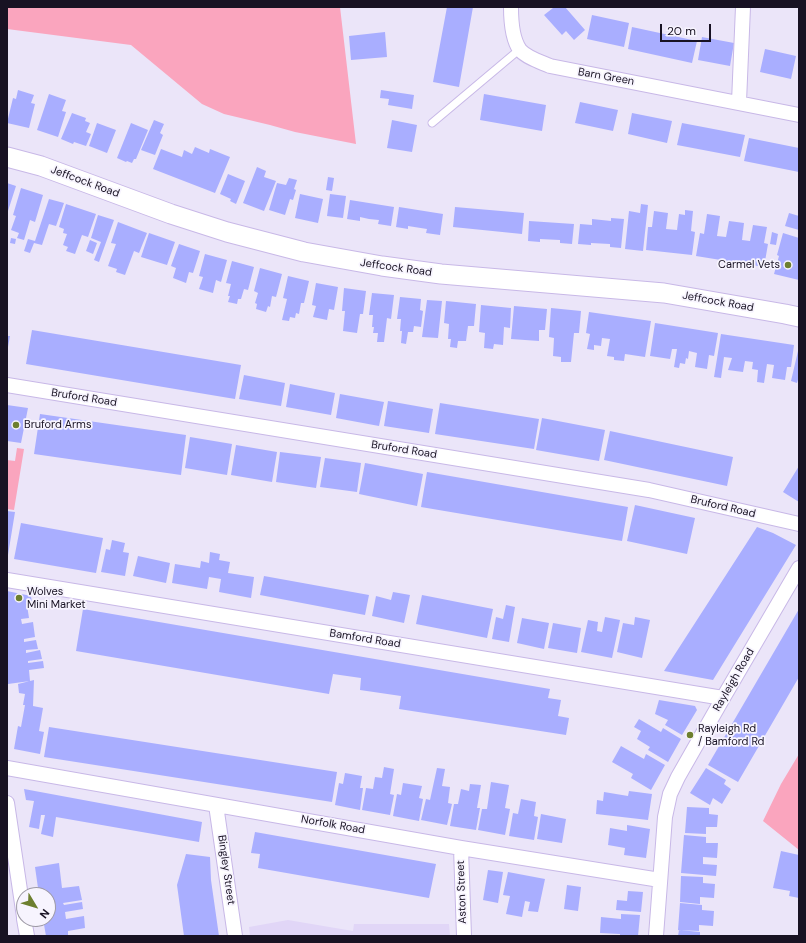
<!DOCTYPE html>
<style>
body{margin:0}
#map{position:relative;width:806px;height:943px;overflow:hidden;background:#ebe5f9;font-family:"DM Sans",sans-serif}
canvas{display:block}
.frame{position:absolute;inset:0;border:8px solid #181223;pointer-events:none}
.north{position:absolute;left:16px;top:887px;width:40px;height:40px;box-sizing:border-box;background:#f7f4fe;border:1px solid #9e9aa6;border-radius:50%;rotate:128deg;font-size:11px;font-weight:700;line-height:16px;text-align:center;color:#181223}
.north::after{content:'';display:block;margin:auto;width:14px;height:18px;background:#6d7f2f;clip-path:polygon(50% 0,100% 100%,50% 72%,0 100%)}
.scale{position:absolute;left:660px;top:24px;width:51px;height:18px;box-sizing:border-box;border:2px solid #181223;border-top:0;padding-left:5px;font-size:12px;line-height:14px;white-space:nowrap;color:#181223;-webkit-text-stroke:3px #f7f4fe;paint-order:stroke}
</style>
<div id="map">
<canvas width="806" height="943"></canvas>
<div class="frame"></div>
<div class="north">N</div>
<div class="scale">20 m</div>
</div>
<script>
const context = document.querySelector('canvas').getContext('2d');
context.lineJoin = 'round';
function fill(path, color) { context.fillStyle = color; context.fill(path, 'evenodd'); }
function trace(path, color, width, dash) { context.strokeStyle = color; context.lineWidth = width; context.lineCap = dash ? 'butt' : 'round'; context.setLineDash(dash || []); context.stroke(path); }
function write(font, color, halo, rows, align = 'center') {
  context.font = font + ' "DM Sans",sans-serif'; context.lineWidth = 3.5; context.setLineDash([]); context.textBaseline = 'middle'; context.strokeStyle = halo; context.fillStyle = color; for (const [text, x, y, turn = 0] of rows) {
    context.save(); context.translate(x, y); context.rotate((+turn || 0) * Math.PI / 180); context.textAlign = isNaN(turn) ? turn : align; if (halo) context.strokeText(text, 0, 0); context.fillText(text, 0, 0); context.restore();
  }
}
fill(new Path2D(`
 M288,920L353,931L354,924H449L450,936H250L249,927Z`), '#e1d6f7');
fill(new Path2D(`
 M7,7H340L356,144L295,132L270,125L224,114L202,104L131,45L7,29Z
 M17,448L24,449L14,510L7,509V460L15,461Z
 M799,754V850L763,821L781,784Z`), '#faa5be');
fill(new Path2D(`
 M447,7H473L459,87L433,82Z
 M552,7H565L585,30L574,40L566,31L562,35L544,15L553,8Z
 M592,15L629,23L624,47L587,39Z
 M632,27L697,41L692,63L628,49Z
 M385,32L387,57L351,60L349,36Z
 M702,37L734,43L730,66L698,60Z
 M765,49L796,56L791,79L760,72Z
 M18,90L34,95L31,103L35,104L29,128L7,123L13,98L16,99Z
 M381,90L414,95L412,109L388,105L389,99L380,98Z
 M49,94L66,100L62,111L66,112L58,137L37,130Z
 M484,94L546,105L542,131L480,120Z
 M580,102L618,110L613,131L575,123Z
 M72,113L86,118L85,121L90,123L86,132L91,134L86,146L74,142L73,144L61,139Z
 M632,113L672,121L667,143L628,134Z
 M154,120L164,124L160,133L163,135L155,155L141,150Z
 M392,120L417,125L412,152L387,148Z
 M97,123L116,130L107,153L89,146Z
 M131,123L148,130L136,159H134L132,163L127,161L126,162L117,158Z
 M682,123L745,135L740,157L677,145Z
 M749,138L799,148V172L744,161Z
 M195,147L209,153L210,149L230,157L215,193L153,169L161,149L182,157L184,150L192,154Z
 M257,167L266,171L264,177L276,181L264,211L243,203Z
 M228,174L245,181L236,204L230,201L231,199L220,194Z
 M328,177L334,178L332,191L326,190Z
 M289,178L297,180L294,189L296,190L293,200L290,199L285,215L269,210L277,183L286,185Z
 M7,183L16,186L8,211H7Z
 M21,188L43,195L35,222L30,220L24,240L17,238L19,233L11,230L16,216L13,215Z
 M300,194L323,199L318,223L295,218Z
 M330,194L346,196L343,218L327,216Z
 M49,199L64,203L56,226L49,224L42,245L34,243L30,253L24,251L28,239L35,241Z
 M350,200L394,207L391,226L378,224L379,220L369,219L360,217V221L347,219Z
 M66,204L96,214L88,237L82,235L75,254L66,251L68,247L63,245L67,234L63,233L64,229L59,227Z
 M641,204L648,205L643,251L625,249L629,211L640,213Z
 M399,207L443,214L440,235L426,233L427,229L408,226V229L396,227Z
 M455,207L524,213L522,234L453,227Z
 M685,210L693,211L691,231L695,232L692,255L646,250L648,227H652L654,211L668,213L666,229L677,230L679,214L685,215Z
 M789,213L799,216V230L785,226Z
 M707,214L720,216L717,236L726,237L729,221L744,223L742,240L750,241L753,225L767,227L764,243L768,244L764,267L696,256L700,233L704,234Z
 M98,215L114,220L99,262L94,260L101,242L91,238Z
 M611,218L624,219L621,248L610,247V244L591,243V245L578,244L580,224L592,225V219L611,221Z
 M529,221L574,224L572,244L560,243V240L540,239V242L528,241Z
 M118,222L147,233L139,253L134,251L125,275L116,272L117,269L108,266L116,244L111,243Z
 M772,232L778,234L776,245L770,244Z
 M149,233L175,242L167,265L141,257Z
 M783,233L799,238V280L774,274L779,256L777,255Z
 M11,238L16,239L15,244L10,243Z
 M90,240L97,243L93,254L86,251Z
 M179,244L200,251L193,273L189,272L186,283L173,278L176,268L171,266Z
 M205,254L227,260L221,282L216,280L213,293L199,289L203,277L199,276Z
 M232,261L254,267L248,290L244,289L241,299H238L237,304L228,302L230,296H228L231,284L226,283Z
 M260,268L282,274L276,297L272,296L270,307L268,306L266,312L256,309L257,304L255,303L258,293L254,291Z
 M288,276L309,281L304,303H301L299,314L296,313L295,318L290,317L289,321L282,320L287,299L283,298Z
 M316,283L338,287L334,310L329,309L327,320L313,317L316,306L312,305Z
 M344,288L366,291L363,314H360L357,333L343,331L345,311H342Z
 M372,293L394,295L391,319L387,318L384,342H377L378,333H373L374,327H372L373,315H369Z
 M400,297L421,299L420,310L423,311L421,327L414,326L413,332H408L406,344L401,343L402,331H400L401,319H397Z
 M427,300L442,301L438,338L422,337Z
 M446,301L476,304L474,326H468L466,341H458L457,348L450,347L451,339H448L449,324L444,323Z
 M481,305L511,308L510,328L504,327L503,345L494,344L493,349L484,348L485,333L479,332Z
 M514,306L547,309L545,330H539V341L511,339Z
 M551,308L581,311L579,333H574L571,362H561V357L553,356L554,338L549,337Z
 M589,312L651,321L645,357L625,354L624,361L614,360V357L607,356L610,339L602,338L601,346L594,345V350L587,349L590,334L586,333Z
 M655,323L718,333L714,356L709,355L707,369L695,367L697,353L689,351L688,359L686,358L685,364L680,363L679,368L674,367L677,349H672L670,359L650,356Z
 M32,330L241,365L235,399L26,364Z
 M721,334L794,345L791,367H787L785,380L772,378L774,365L767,364L764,383L757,382L758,370L752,369L753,362L745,361L743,372L728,370L732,358L724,357L721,378L714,377Z
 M7,336H10L8,347H7Z
 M798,351L799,376L797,383L791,381Z
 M244,375L285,383L281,406L239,399Z
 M290,384L335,393L331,415L286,407Z
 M340,394L384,402L379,426L336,418Z
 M388,401L433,409L429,433L384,426Z
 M440,403L539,419L534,449L435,434Z
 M7,405L28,408L21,443L7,441Z
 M40,414L186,435L181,475L34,454Z
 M542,418L605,430L599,461L536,450Z
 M610,431L733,457L727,486L604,460Z
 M190,437L232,444L227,475L185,468Z
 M236,445L277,452L272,482L231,475Z
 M280,452L321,457L316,488L276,482Z
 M325,458L361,463L357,492L320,487Z
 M365,463L423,474L417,506L359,494Z
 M799,466V502L783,492Z
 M427,472L628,507L622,541L421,507Z
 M635,505L695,518L687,554L627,541Z
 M7,511L15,512L8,555H7Z
 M21,523L103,538L96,573L14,559Z
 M757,527L773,533L796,545L713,680L664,671Z
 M112,540L125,543L123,552L129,553L125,576L101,572L106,549L110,550Z
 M210,552L220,554L219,560L230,562L228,573L254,577L251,598L219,592L221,579L209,577L207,589L172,583L175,564L200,568L201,561L209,563Z
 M138,556L170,563L166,583L133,576Z
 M264,576L369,595L365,615L260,595Z
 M7,591L31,596L32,604L27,605L29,618L21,619L22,624L33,622L35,637L24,639V642L36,640L38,649L26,650V653L40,650L42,659L28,661V663L43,661L44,668L29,670L30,681L8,684Z
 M393,592L410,595L404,623L372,616L376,596L391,600Z
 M422,595L493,609L487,638L416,624Z
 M506,605L515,607L509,642L492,639L496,617L503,619Z
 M83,609L550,689L548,698L561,700L558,716L569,718L566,735L399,709L401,696L360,690L361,678L333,674L329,694L76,651Z
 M799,609V677L738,782L708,765Z
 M605,617L620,620L612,658L581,652L588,620L598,622L597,631L602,632Z
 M635,617L650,620L642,658L617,652L623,623L634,625Z
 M522,618L549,623L544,649L517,643Z
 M553,623L581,628L577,653L548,648Z
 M34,680L33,706L43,708L39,731L44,732L40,754L14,749L18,726L21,727L25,705H23L25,694L19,693L18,684Z
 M659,700L695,706L697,710L682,735L665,725L668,720L655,714Z
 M639,719L661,732L663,728L681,739L668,762L648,750L650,747L637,739L641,731L634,727Z
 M49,727L337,772L332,802L44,757Z
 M621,746L644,759L646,754L665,765L651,790L631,778L633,774L612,762Z
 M384,767L394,769L390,794L394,795L390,815L362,810L366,788L373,789L375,777L382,778Z
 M437,768L445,769L442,786L450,787L448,803L452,804L447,825L421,820L426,799L430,800Z
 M706,768L726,780L724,784L731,789L722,804L713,798L710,805L690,793Z
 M345,773L362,776L360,788H363L360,810L335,805L339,783L343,784Z
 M491,782L509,785L505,808L510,809L505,835L478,830L482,809H487Z
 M403,783L422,786L419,798L423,799L419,821L393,816L397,794L401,795Z
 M470,784L481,785L477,808H480L476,830L450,826L454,804H458L461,789L469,791Z
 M24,789L202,822L199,842L56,817L53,837L41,834L45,815H41L39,829L29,827L34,801L26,800Z
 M629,791L652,794L648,820L596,814L597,800L603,801L604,792L628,796Z
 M521,799L536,802L534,816L538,817L534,840L509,836L513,813L518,814Z
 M687,807L709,808V814L718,815L717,827H706V834L685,833Z
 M541,814L566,819L562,843L537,839Z
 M627,825L650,829L646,858L624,855L625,848L608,845L610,828L627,831Z
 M255,832L436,864L429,898L258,868L260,854L251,853Z
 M684,835L706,837V843H718L717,858L703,857V864L717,865L716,876L681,873Z
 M781,851L799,855L798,864H799V898L789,896L790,891L773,888Z
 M186,854L210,857L211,880L219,936H184L177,885Z
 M59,863L62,888L79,886L82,900L63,903L64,905L82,902L83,909L65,912L66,919L84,916L85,928L68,931V936H46L43,919H48V895H39L35,867Z
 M488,870L503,872L498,903L483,900Z
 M508,872L545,879L538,912L528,911L530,902L525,901L522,917L506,914L510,896L503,895Z
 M681,876L703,877V883L715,884L714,898L700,897V904L680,902Z
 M567,885L581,887L578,911L564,909Z
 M628,891L643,892L641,912L616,910L617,900L627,901Z
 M680,903L702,905V910L714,911L713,926L699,925V931L678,930Z
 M621,914L640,915L638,936H620V934L600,933L601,917L621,919Z
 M679,930L700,932V936H678Z`), '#a9aeff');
const lane = new Path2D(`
 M432,123L520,49`);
const street = new Path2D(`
 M511,7C511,20 512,39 520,50C527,58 541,62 550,66L799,115
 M739,102L743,7
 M7,385L649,490L799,524
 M7,580L723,698
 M7,768L461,848L660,880
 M7,803L24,917
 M216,805L235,936
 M461,848L464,936
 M24,919L27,936
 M656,936L665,817L670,794L678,777L723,698L799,568`);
const secondary = new Path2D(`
 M7,157L41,166L171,214L227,232L304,252L382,266L441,274L664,293L785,314L799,317`);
trace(lane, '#c8b8e7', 9);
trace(street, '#c8b8e7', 16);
trace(secondary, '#c8b8e7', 21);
trace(lane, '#fff', 7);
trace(street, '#fff', 14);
trace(secondary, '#fff', 19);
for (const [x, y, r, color] of [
 [788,265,4,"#6d7f2f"],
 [16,425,4,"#6d7f2f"],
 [19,598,4,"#6d7f2f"],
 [690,735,4,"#6d7f2f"]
]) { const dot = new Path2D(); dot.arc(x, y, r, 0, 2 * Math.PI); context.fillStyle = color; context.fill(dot); trace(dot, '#f7f4fe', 1.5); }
write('11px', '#181223', '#f7f4fe', [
 ["Barn Green",606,77,10],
 ["Jeffcock Road",85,182,20],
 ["Jeffcock Road",396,268,8],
 ["Jeffcock Road",718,302,10],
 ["Bruford Road",84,398,9],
 ["Bruford Road",404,450,9],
 ["Bruford Road",723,507,13],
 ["Bamford Road",365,639,9],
 ["Rayleigh Road",734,680,-60],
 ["Norfolk Road",333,825,10],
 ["Bingley Street",226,870,82],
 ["Aston Street",462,892,-92]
]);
write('11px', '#181223', '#f7f4fe', [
 ["Carmel Vets",780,265,"right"],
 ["Bruford Arms",24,425],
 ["Wolves",27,592],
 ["Mini Market",27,605],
 ["Rayleigh Rd",698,729],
 ["/ Bamford Rd",698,742]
], 'left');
</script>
